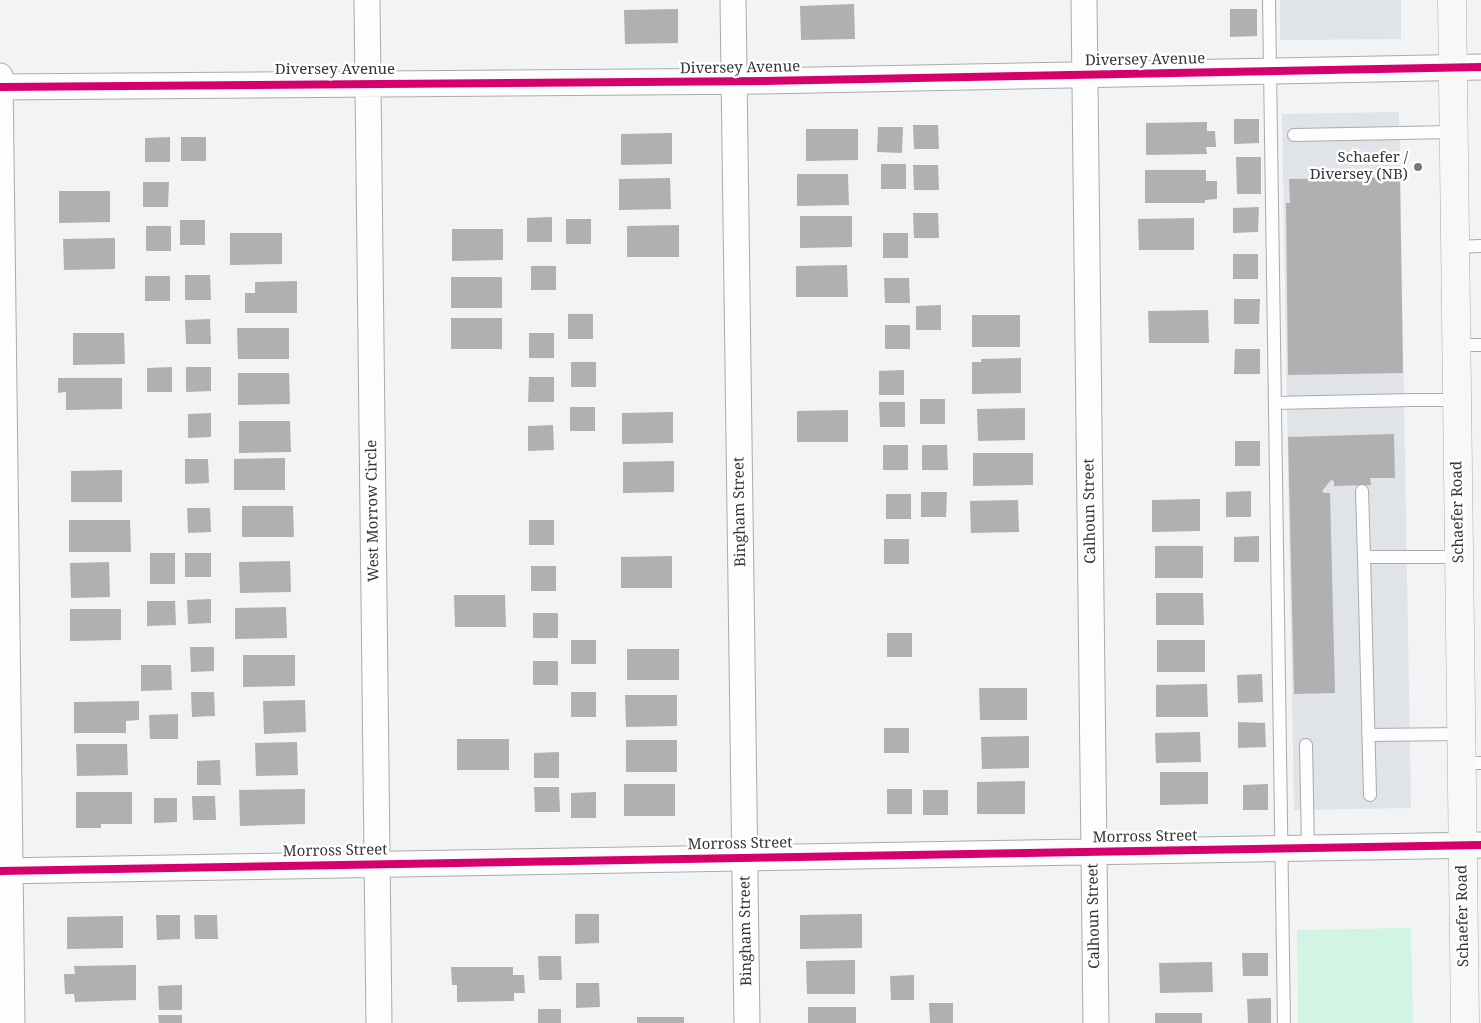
<!DOCTYPE html>
<style>
body{margin:0}
canvas{display:block;background:#f2f3f4}
</style>
<canvas width="1481" height="1023"></canvas>
<script>
const context = document.querySelector('canvas').getContext('2d');
context.lineJoin = 'round';
function fill(path, color) { context.fillStyle = color; context.fill(path, 'evenodd'); }
function trace(path, color, width, dash) { context.strokeStyle = color; context.lineWidth = width; context.lineCap = dash ? 'butt' : 'round'; context.setLineDash(dash || []); context.stroke(path); }
function write(font, color, halo, rows, align = 'center') {
  context.font = font + ' "Noto Serif",serif'; context.lineWidth = 5; context.setLineDash([]); context.textBaseline = 'middle'; context.strokeStyle = halo; context.fillStyle = color; for (const [text, x, y, turn = 0] of rows) {
    context.save(); context.translate(x, y); context.rotate((+turn || 0) * Math.PI / 180); context.textAlign = isNaN(turn) ? turn : align; if (halo) context.strokeText(text, 0, 0); context.fillText(text, 0, 0); context.restore();
  }
}
fill(new Path2D(`
 M1280,0H1401V39L1280,40Z
 M1399,112L1411,808L1294,810L1282,114Z`), '#e0e3e8');
fill(new Path2D(`
 M1411,928L1413,1023H1298L1297,930Z`), '#d2f4e4');
fill(new Path2D(`
 M854,4L855,39L801,40L800,6Z
 M678,9V43L625,44L624,10Z
 M1230,9H1257V36L1230,37Z
 M1234,119H1259V143L1234,144Z
 M1207,122V131H1215L1216,147H1206L1207,154L1146,155V123Z
 M913,125H938L939,149H914Z
 M878,127H903L902,153L877,152Z
 M806,129H858V160L806,161Z
 M672,133V164L621,165V134Z
 M170,137V162H145V138Z
 M181,137H206V161H181Z
 M1236,157H1261V194H1237Z
 M881,164H906V189H881Z
 M913,165H938L939,190H914Z
 M1145,170H1206V181H1217V199L1205,200V203H1145Z
 M797,174H848L849,205L797,206Z
 M1400,177L1403,373L1288,375L1286,203H1290L1289,179Z
 M670,178L671,209L619,210V179Z
 M143,182H169L168,207H143Z
 M59,191H110V222L59,223Z
 M1259,207L1258,232L1233,233V208Z
 M913,213H938L939,238H914Z
 M800,216H852V247L800,248Z
 M552,217V242H527V218Z
 M1194,218V250H1139L1138,219Z
 M566,219H591V244H566Z
 M180,220H205V245H180Z
 M679,225V257H627V226Z
 M146,226H171V251H146Z
 M452,229H503V260L452,261Z
 M230,233H282V264L230,265Z
 M883,233H908V258H883Z
 M115,238V269L64,270L63,239Z
 M1233,254H1258V279H1233Z
 M847,265L848,297H796V266Z
 M531,266H556V290H531Z
 M185,275H210L211,300H185Z
 M145,276H170V301H145Z
 M451,277H502V308H451Z
 M884,278H909L910,303H885Z
 M297,281V313H245V293H255V282Z
 M1234,299H1260L1259,324H1234Z
 M941,305V330H916V306Z
 M1208,310L1209,343H1149L1148,311Z
 M568,314H593V339H568Z
 M972,315H1020V347H972Z
 M451,318H502V349H451Z
 M210,319L211,344H186L185,320Z
 M885,325H910V349H885Z
 M237,328H289V359H238Z
 M73,333H124L125,364L73,365Z
 M529,333H554V358H529Z
 M1235,349H1260V374H1234Z
 M1021,358V393L972,394V362H981V359Z
 M571,362H596V387H571Z
 M172,367V392H147V368Z
 M186,367H211V391L186,392Z
 M904,370V395H879V371Z
 M238,373H289L290,404L238,405Z
 M529,377H554V402H528Z
 M58,378H122V409L66,410V392L58,393Z
 M920,399H945V424H920Z
 M879,402H905V427H880Z
 M570,407H595V431H570Z
 M1025,408V440L978,441L977,409Z
 M848,410V442H797V411Z
 M673,412V443L622,444V413Z
 M211,413V437L188,438V414Z
 M239,421H290L291,452L239,453Z
 M553,425L554,450L528,451V426Z
 M1394,434L1395,478H1370L1371,485L1334,486V481L1331,480L1322,491L1324,493H1330L1335,693L1294,694L1288,437Z
 M1235,441H1260V466H1235Z
 M883,445H908V470H883Z
 M922,445H947L948,470H922Z
 M973,453H1033V485L973,486Z
 M285,458V490H234V459Z
 M185,459H208L209,483L185,484Z
 M674,461V492L623,493V462Z
 M122,470V502H71V471Z
 M1251,491V517H1226V492Z
 M921,492H947L946,517H921Z
 M886,494H911V519H886Z
 M1200,499V531L1152,532V500Z
 M1018,500L1019,532L971,533L970,501Z
 M242,506H293L294,537H242Z
 M187,508H210L211,532L188,533Z
 M69,520H130L131,552H69Z
 M529,520H554V545H529Z
 M1259,536V562H1234V537Z
 M884,539H909V564H884Z
 M1155,546H1203V578H1155Z
 M150,553H175V584H150Z
 M185,553H211V577H185Z
 M672,556V588H621V557Z
 M290,561L291,592L240,593L239,562Z
 M109,562L110,597L71,598L70,563Z
 M531,566H556V591H531Z
 M1156,593H1203L1204,625H1156Z
 M454,595H505L506,627H455Z
 M211,599V623L188,624L187,600Z
 M147,601H175L176,625L147,626Z
 M286,607L287,638L235,639V608Z
 M70,609H121V640L70,641Z
 M533,613H558V638H533Z
 M887,633H912V657H887Z
 M571,640H596V664H571Z
 M1157,640H1205V672H1157Z
 M190,647H214V671L191,672Z
 M627,649H679V680H627Z
 M243,655H295V686L243,687Z
 M533,661H558V685H533Z
 M141,665H171L172,690L141,691Z
 M1262,674L1263,702L1238,703L1237,675Z
 M1207,684L1208,717H1156V685Z
 M979,688H1027V720H980Z
 M191,692H214L215,716L192,717Z
 M571,692H596V717H571Z
 M625,695H677V726L626,727Z
 M305,700L306,732L264,734L263,701Z
 M139,701V720L126,721V733H74V702Z
 M178,714V739H150L149,715Z
 M1238,722L1265,723L1266,747L1238,748Z
 M884,728H909V753H884Z
 M1200,732L1201,762L1156,763L1155,733Z
 M1029,736V768L982,769L981,737Z
 M457,739H509V770H457Z
 M626,740H677V772H626Z
 M297,742L298,775L256,776L255,743Z
 M76,744H127L128,775L77,776Z
 M559,752V778H534V753Z
 M220,760L221,785H197V761Z
 M1160,772H1208V804L1160,805Z
 M1025,781V814H977V782Z
 M624,784H675V816H624Z
 M1268,784V810H1243V785Z
 M534,787H559L560,812H535Z
 M305,789V824L240,826L239,790Z
 M887,789H912V814H887Z
 M923,790H948V815H923Z
 M76,792H132V824H101V828H76Z
 M596,792V818H571V793Z
 M192,796H215L216,820H193Z
 M154,798H177V822L154,823Z
 M575,914H599V943L575,944Z
 M862,914V948L800,949V915Z
 M156,915H180V939L157,940Z
 M194,915H217L218,939H195Z
 M123,916V948L67,949V917Z
 M1242,953H1268V976H1243Z
 M538,956H561L562,980H539Z
 M855,960V994H807L806,961Z
 M1212,962L1213,992L1160,993L1159,963Z
 M136,965V1000L75,1002L74,994H65L64,974H75L74,966Z
 M451,967H513V975H524L525,993H514V1001L457,1002V985H452Z
 M914,975V1000H891L890,976Z
 M576,983H599L600,1007L576,1008Z
 M182,985V1010H159L158,986Z
 M1271,998V1023H1248L1247,999Z
 M929,1003H953V1023H930Z
 M808,1007H856V1023H808Z
 M538,1009H561V1023H538Z
 M1155,1013H1202V1023H1155Z
 M158,1015H182V1023H159Z
 M637,1017H684V1023H637Z`), '#b0b0b0');
const lane = new Path2D(`
 M1269,0L1284,1023
 M1294,135L1453,132
 M1454,247L1481,246
 M1456,345H1481
 M1275,403L1412,400H1457
 M1362,491L1364,557
 M1368,735L1461,734
 M1306,745L1308,848
 M1461,763H1481
 M1370,795L1364,557H1459`);
const street = new Path2D(`
 M367,0L379,1023
 M733,0L747,1023
 M1084,0L1096,1023
 M0,76L12,1023
 M0,87L763,81L1481,67
 M0,871L1481,845`);
const secondary = new Path2D(`
 M1452,0L1465,1023`);
trace(lane, '#aaabac', 14);
trace(street, '#aaabac', 27);
trace(secondary, '#aaabac', 29);
trace(lane, '#fdfdfd', 12);
trace(street, '#fdfdfd', 25);
trace(secondary, '#faf8f7', 28);
trace(new Path2D(`
 M0,87L763,81L1481,67
 M0,871L1481,845`), '#d6006c', 8);
for (const [x, y, r, color] of [
 [1418,167,5,"#777878"]
]) { const dot = new Path2D(); dot.arc(x, y, r, 0, 2 * Math.PI); context.fillStyle = color; context.fill(dot); trace(dot, '#fff', 2); }
write('15px', '#353536', '#fff', [
 ["Diversey Avenue",1145,60,-1],
 ["Diversey Avenue",740,68,-1],
 ["Diversey Avenue",335,70],
 ["West Morrow Circle",373,511,-91],
 ["Calhoun Street",1090,511,-91],
 ["Bingham Street",740,512,-91],
 ["Schaefer Road",1458,512,-91],
 ["Morross Street",1145,837,-1],
 ["Morross Street",740,844,-1],
 ["Morross Street",335,851,-1],
 ["Calhoun Street",1094,916,-91],
 ["Schaefer Road",1463,916,-91],
 ["Bingham Street",746,931,-91]
]);
write('15px', '#353536', '#fff', [
 ["Schaefer /",1408,158],
 ["Diversey (NB)",1408,175]
], 'right');
</script>
